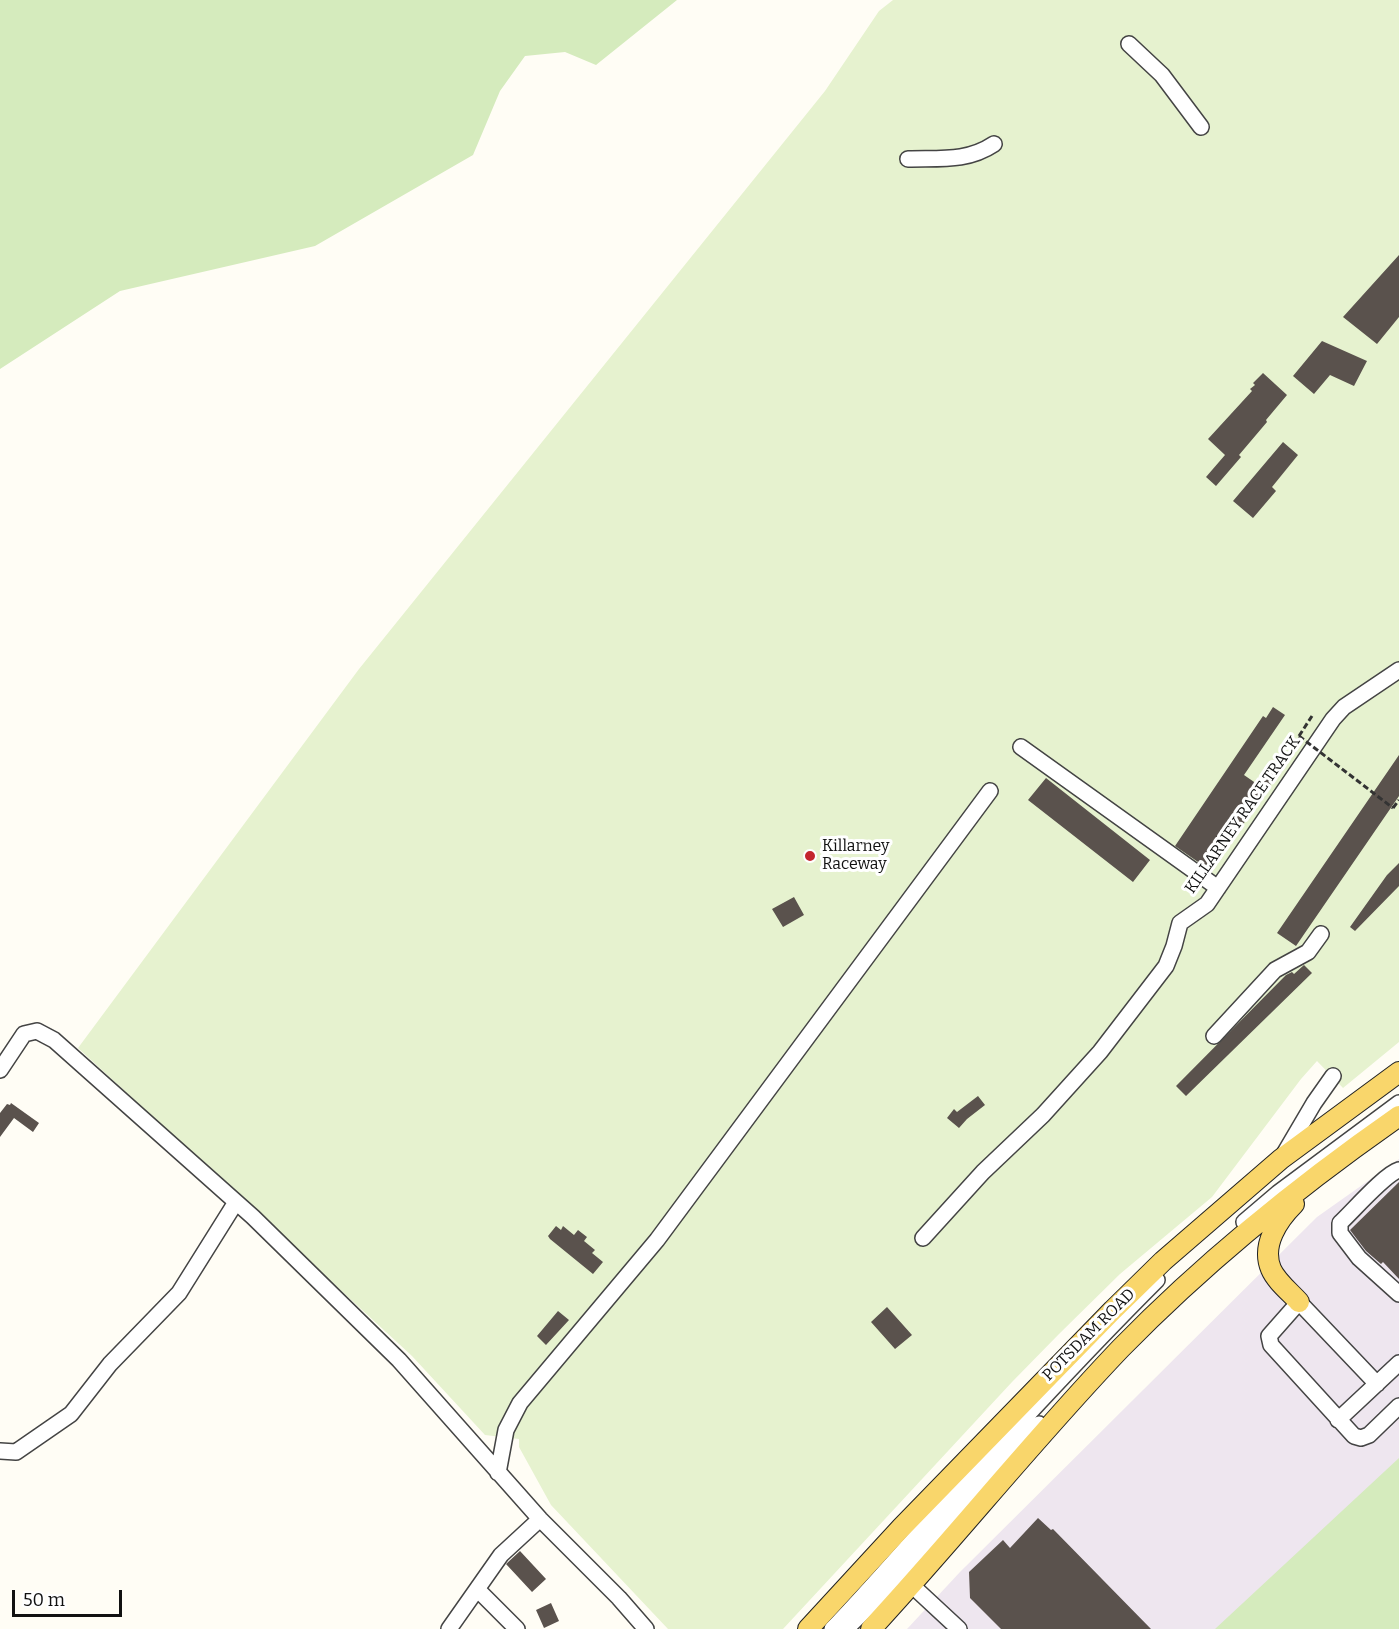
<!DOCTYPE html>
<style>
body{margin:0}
#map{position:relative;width:1399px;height:1629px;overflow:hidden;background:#fffdf5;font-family:Bitter,serif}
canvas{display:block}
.scale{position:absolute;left:12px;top:1590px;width:110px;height:27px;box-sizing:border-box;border:3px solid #111;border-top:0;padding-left:8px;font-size:18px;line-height:21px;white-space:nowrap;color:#111;-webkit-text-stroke:4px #fff;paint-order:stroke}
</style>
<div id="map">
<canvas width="1399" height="1629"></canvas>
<div class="scale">50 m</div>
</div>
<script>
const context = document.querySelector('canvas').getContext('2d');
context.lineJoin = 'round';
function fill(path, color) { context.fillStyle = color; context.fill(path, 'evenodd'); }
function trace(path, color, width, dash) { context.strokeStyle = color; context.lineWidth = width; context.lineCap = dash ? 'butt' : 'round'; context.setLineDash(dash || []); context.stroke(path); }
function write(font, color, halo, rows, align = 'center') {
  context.font = font + ' Bitter,serif'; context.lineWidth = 6; context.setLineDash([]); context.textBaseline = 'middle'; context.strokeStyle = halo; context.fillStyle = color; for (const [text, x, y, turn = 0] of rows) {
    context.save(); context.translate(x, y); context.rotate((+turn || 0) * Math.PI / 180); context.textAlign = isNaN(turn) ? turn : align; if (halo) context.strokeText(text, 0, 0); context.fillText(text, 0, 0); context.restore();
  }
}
fill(new Path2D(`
 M1399,1159V1629H907L960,1572L1317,1217Z`), '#eee6ef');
fill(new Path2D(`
 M0,0H677L596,65L565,52L525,56L500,91L473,155L315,246L120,291L0,369Z
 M1399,1458V1629H1215Z`), '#d5ebbd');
fill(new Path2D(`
 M893,0H1399V1042L1343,1088L1317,1061L1301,1079L1212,1197L1120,1274L1059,1334L1012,1382L783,1629H668L551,1505L519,1447V1439L485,1435L412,1356L78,1048L359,669L825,91L879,11Z`), '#e6f2cf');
fill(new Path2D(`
 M1399,255V317L1377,344L1343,317Z
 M1322,341L1367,361L1354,386L1330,375L1314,394L1293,376Z
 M1263,373L1287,395L1266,420L1267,422L1239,455L1241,457L1216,486L1206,477L1225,455L1208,439L1252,391L1250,389L1255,385L1253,383Z
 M1283,442L1298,455L1272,487L1276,491L1253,518L1233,501Z
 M1273,707L1285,715L1244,775L1257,784L1271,767L1279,772L1211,871L1175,846L1263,716L1266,718Z
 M1399,755V796L1296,946L1277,933Z
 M1046,778L1150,860L1133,882L1028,800Z
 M1399,863V886L1355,931L1350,927L1387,875Z
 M794,897L804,915L783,927L772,909Z
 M1304,965L1312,973L1186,1096L1176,1086L1286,975L1292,972L1294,974Z
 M978,1096L985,1105L967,1119L959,1128L947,1118L954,1109L957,1112Z
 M11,1103L39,1123L33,1132L14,1118L0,1137V1113L7,1104L10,1105Z
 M1399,1182V1279L1383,1262L1381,1264L1366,1251L1350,1230Z
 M556,1226L561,1230L563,1226L574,1235L578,1230L587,1237L584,1241L595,1250L592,1253L603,1262L593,1274L550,1239L548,1236Z
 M887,1307L912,1335L895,1349L871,1322Z
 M558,1311L569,1320L546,1345L537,1336Z
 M1038,1518L1051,1530L1053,1529L1151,1629H1001L970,1598L969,1572L1003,1540L1010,1548Z
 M520,1551L546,1579L532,1592L506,1564Z
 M551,1603L559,1621L544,1628L536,1610Z`), '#5a524d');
const minor = new Path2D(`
 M1129,44L1162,75L1201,127
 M908,159C940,158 967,162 994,144
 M1021,747L1218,888
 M1214,1036L1275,970L1308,952L1321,934
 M0,1070L24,1034L37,1031L54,1040L253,1217L399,1360L540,1519L619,1598L646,1629
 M1284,1154L1314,1103L1333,1076
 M1399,1170C1385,1174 1353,1211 1340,1223V1233L1359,1258L1399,1294
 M1244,1222L1278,1193L1399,1103
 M923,1238L983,1172L1043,1115L1100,1052L1166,966L1174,946L1180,923L1207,904L1333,719L1344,707L1399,670
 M1377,1384L1299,1302L1269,1336L1271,1345L1354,1436L1361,1438L1369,1435L1399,1406
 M1338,1420L1399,1363
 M0,1451L16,1452L71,1414L110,1364L179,1293L236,1202
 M498,1473L506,1430L520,1403L657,1240L990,791
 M904,1578L959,1629
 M477,1589L517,1629
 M449,1629L501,1555L540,1519
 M832,1629C860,1600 887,1569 914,1539C994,1451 1073,1364 1157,1280
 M846,1629L877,1599L1039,1424`);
const major = new Path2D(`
 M1294,1204C1278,1220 1261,1245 1271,1269C1276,1281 1290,1292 1299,1302
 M808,1629L901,1528L1113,1310L1163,1261L1281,1159L1399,1072
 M871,1629C956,1537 1034,1439 1121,1348C1206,1261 1300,1185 1399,1116`);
trace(minor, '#444', 18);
trace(major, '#222', 22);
trace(new Path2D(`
 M1299,736L1312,716
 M1393,808L1399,800`), '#333', 3, [6, 3]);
trace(minor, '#fff', 15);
trace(major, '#f9d66b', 20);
trace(new Path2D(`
 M1299,736L1393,808`), '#333', 3, [6, 3]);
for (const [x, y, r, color] of [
 [810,856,6,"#c4262e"]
]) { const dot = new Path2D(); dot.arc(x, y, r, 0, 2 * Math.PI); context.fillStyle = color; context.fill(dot); trace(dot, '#fff', 2); }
write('16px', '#111', '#fff', [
 ["KILLARNEY RACE TRACK",1243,815,-55],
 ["POTSDAM ROAD",1089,1335,-45]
]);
write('16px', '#111', '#fff', [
 ["Killarney",822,847],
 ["Raceway",822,865]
], 'left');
</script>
